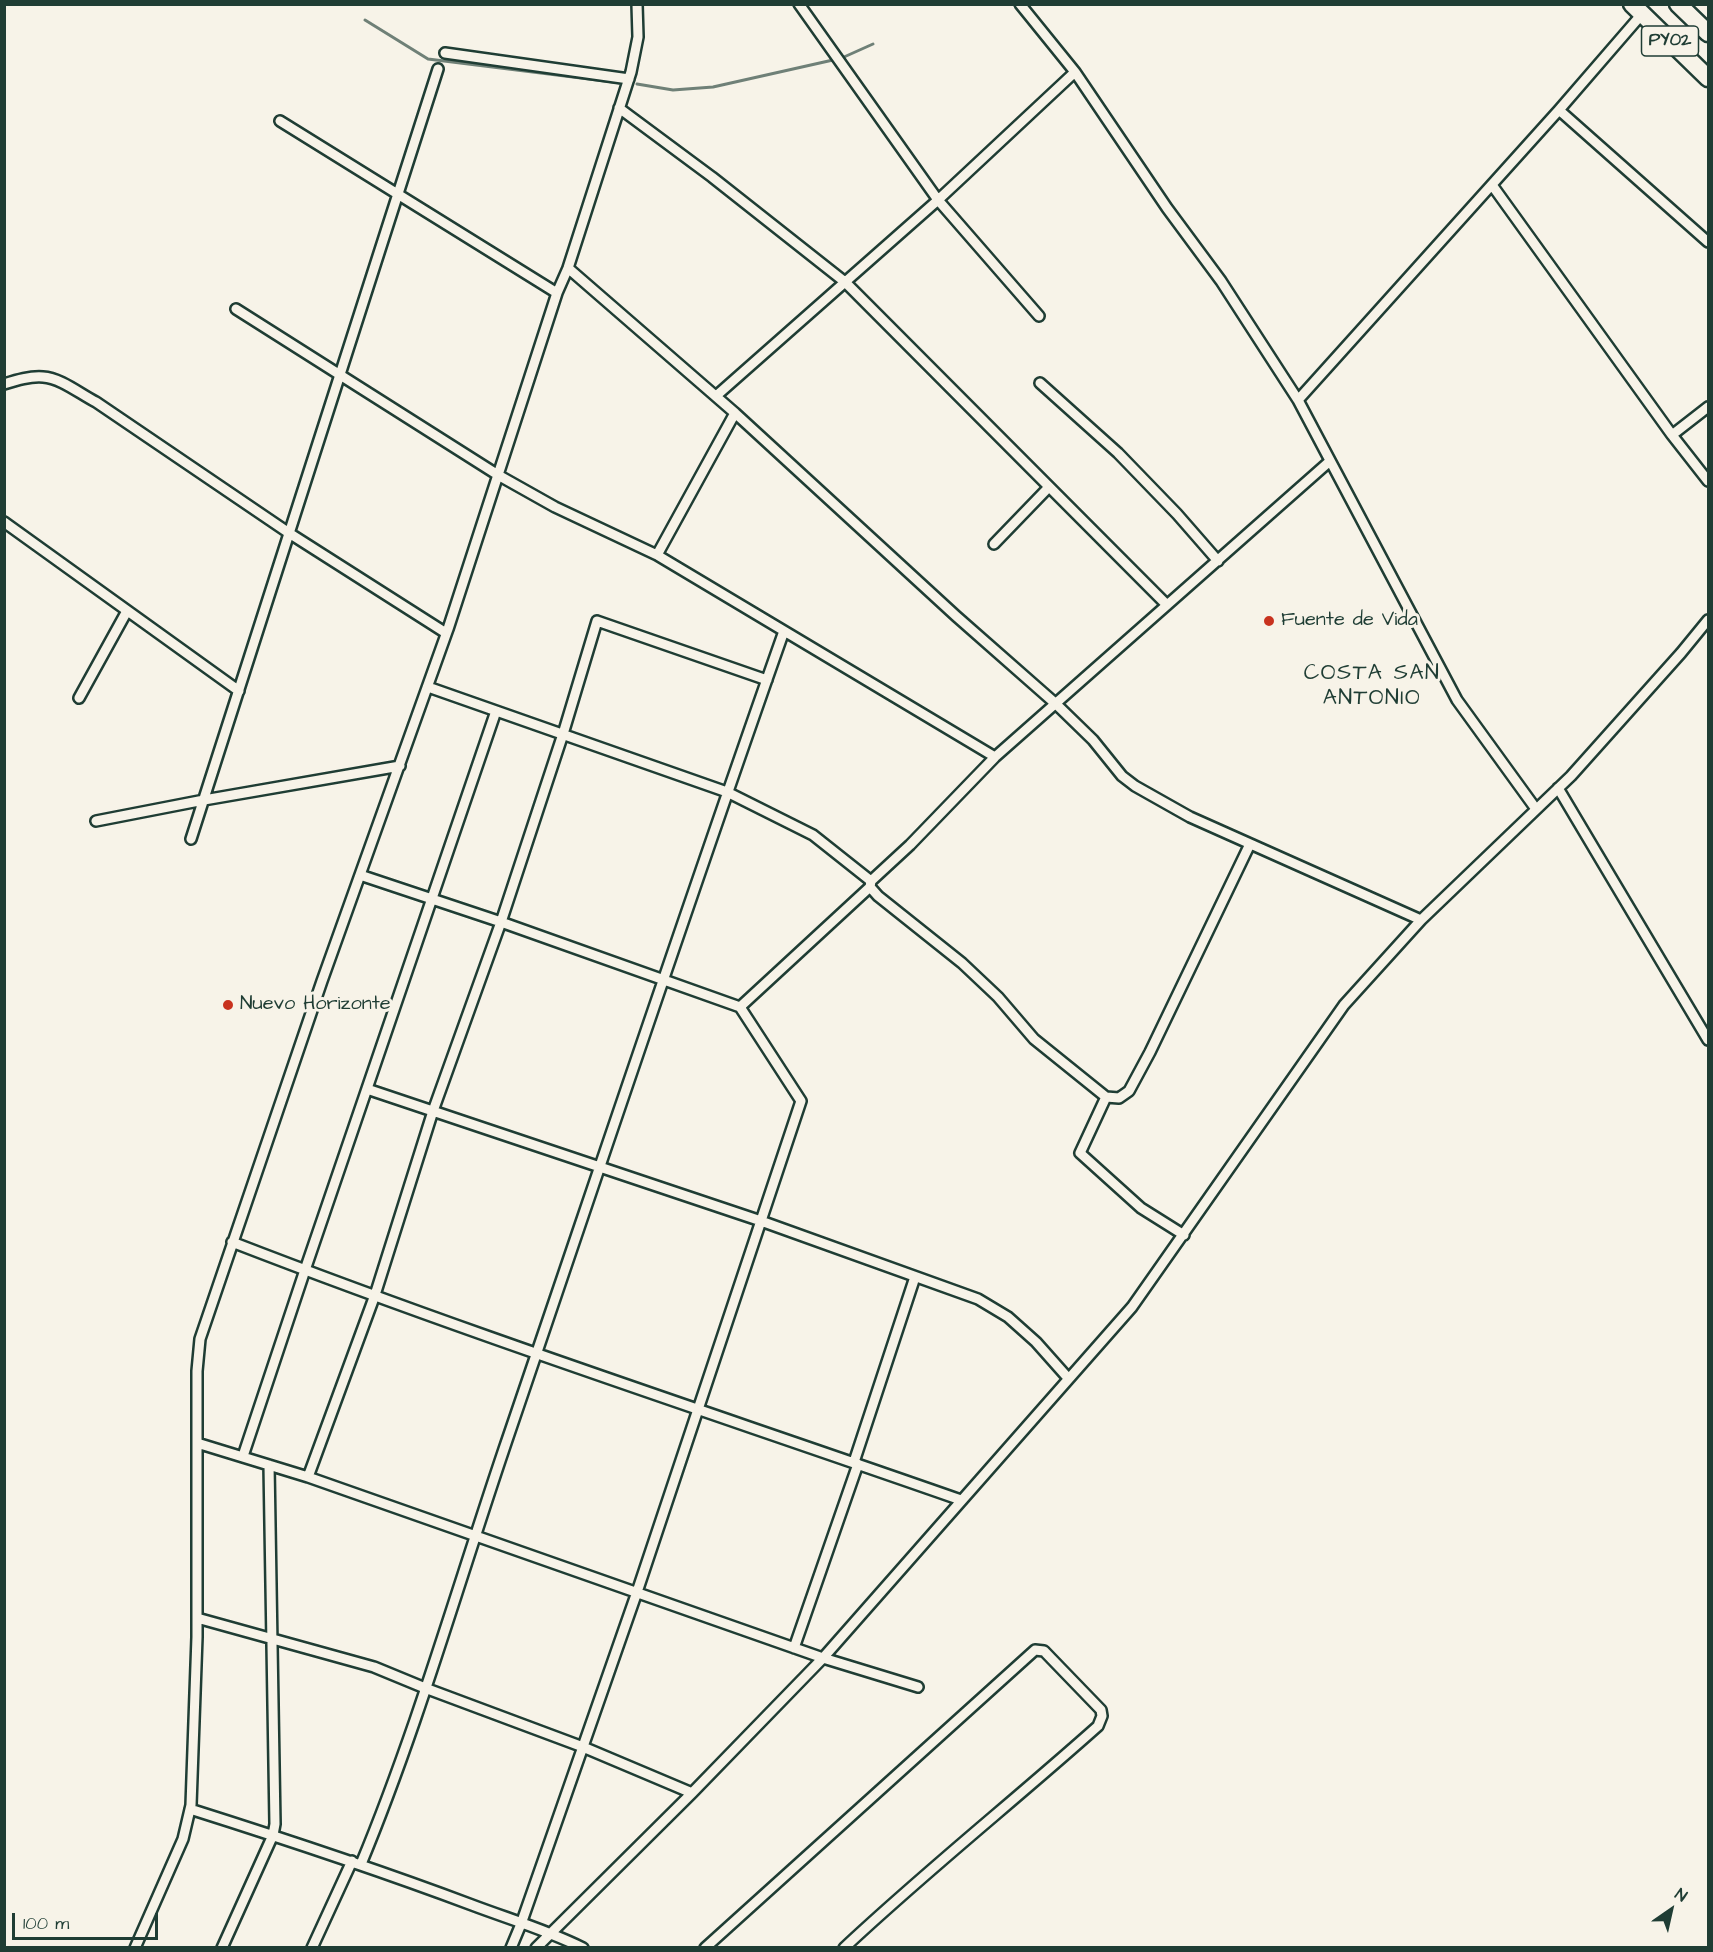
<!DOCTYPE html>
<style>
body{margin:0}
#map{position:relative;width:1713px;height:1952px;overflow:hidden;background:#f7f3e8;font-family:"Architects Daughter",sans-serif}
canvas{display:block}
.frame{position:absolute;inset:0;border:6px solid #1f3d34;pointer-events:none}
.north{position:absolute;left:1641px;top:1880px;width:60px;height:60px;-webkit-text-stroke:4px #f7f3e8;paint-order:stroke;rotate:34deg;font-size:16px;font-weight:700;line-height:24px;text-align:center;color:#1f3d34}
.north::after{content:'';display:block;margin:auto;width:21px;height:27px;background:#1f3d34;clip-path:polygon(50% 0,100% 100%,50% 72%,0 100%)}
.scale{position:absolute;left:12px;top:1913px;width:146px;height:27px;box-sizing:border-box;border:3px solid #1f3d34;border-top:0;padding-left:8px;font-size:18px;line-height:21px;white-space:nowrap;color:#1f3d34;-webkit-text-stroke:4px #f7f3e8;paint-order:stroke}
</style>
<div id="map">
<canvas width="1713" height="1952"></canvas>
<div class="frame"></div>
<div class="north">N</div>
<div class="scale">100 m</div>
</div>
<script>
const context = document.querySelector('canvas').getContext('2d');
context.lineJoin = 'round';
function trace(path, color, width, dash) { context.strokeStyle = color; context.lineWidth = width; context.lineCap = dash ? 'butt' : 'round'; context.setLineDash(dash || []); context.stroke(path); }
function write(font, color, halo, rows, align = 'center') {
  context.font = font + ' "Architects Daughter",sans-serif'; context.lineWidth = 6; context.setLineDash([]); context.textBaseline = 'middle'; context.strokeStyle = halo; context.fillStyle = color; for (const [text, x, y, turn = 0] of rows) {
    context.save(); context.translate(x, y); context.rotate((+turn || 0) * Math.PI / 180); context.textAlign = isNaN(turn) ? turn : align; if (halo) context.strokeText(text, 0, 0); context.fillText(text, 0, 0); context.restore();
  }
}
trace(new Path2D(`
 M365,20L428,59L621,83
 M844,57L873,44
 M637,84L673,90L713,87L833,60`), '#6f8077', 3);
const street = new Path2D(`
 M799,4L938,200L1039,316
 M1020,4L1075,72L1167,208L1221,281L1298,400L1457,700L1536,809
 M445,53L629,79
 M619,108L712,177L845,282L1167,605
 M1559,110L1708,242
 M280,121L557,293
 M1492,185L1672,435L1708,481
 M568,268L735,413L956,616L1056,704L1093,740L1122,776L1135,786L1190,817L1421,920
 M236,309L498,475L555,507L657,555
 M1040,383L1118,453L1177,514L1218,561
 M4,384C17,380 30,376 43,377C61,378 80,394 96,402L289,533L446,633
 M716,396L938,200L1075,72
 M1298,400L1559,110L1642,14
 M735,413L657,555L995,757
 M1672,435L1708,407
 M4,522L239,691
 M994,544L1049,487
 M428,687L727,792L813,835L871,881
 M79,698L127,611
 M1558,788L1708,1040
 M96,821L204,800L400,766
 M191,839L438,69
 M360,875L501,922L740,1007L801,1101L637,1592L521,1924L511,1948
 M740,1007L870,887
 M367,1089L761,1221L978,1299L1008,1317L1036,1342L1068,1378
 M1106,1097L1119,1098L1129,1091L1150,1052L1250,844
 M1184,1235L1141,1208L1080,1153L1106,1097L1034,1039L998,997L962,963L878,896L870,887L871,881L910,845L995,757L1330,461
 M232,1242C472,1335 718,1415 961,1500
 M197,1443L308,1477L823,1658L918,1687
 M243,1456L305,1270L496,711
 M854,1462L915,1277
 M308,1477L375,1295L433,1111L501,922L563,734L597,621L767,680
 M197,1618L374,1667L425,1688L583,1747L692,1793
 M794,1648L858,1464
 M190,1809C285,1839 379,1870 472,1905C509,1919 547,1930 583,1948
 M361,1864C417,1729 457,1588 504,1449C597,1176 688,903 784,631
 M135,1948L183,1839L191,1805L197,1637V1371L200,1339L322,981L448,629L557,293L568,268L631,72L638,37L637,4
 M222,1948L273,1835L275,1824L269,1465
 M312,1948L352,1861
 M536,1948L692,1793L823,1658L1132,1307L1344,1005L1421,920L1571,776L1681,653L1708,620
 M705,1948L1035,1650L1044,1651L1101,1710L1102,1716L1098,1726C1014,1801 926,1871 844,1948`);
const highway = new Path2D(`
 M1632,4L1708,78
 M1678,4L1708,33`);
trace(street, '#1f3d34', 14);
trace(highway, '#1f3d34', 21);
trace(street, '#f7f3e8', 9);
trace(highway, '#f7f3e8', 16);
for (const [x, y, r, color] of [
 [1269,621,6,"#c8321e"],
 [228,1005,6,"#c8321e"]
]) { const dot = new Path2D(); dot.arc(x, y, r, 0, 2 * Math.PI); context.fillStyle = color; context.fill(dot); trace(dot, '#f7f3e8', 2); }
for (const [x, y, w] of [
 [1670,41,57]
]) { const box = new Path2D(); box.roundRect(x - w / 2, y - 15, w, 30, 4.5); context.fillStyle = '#f7f3e8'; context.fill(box); trace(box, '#1f3d34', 1.5); }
write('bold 18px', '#1f3d34', null, [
 ["PY02",1670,41]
]);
write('20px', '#1f3d34', '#f7f3e8', [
 ["Fuente de Vida",1281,621],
 ["Nuevo Horizonte",240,1005]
], 'left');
context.letterSpacing = '1.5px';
write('22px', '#1f3d34', '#f7f3e8', [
 ["COSTA SAN",1372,674],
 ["ANTONIO",1372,699]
]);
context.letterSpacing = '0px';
</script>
